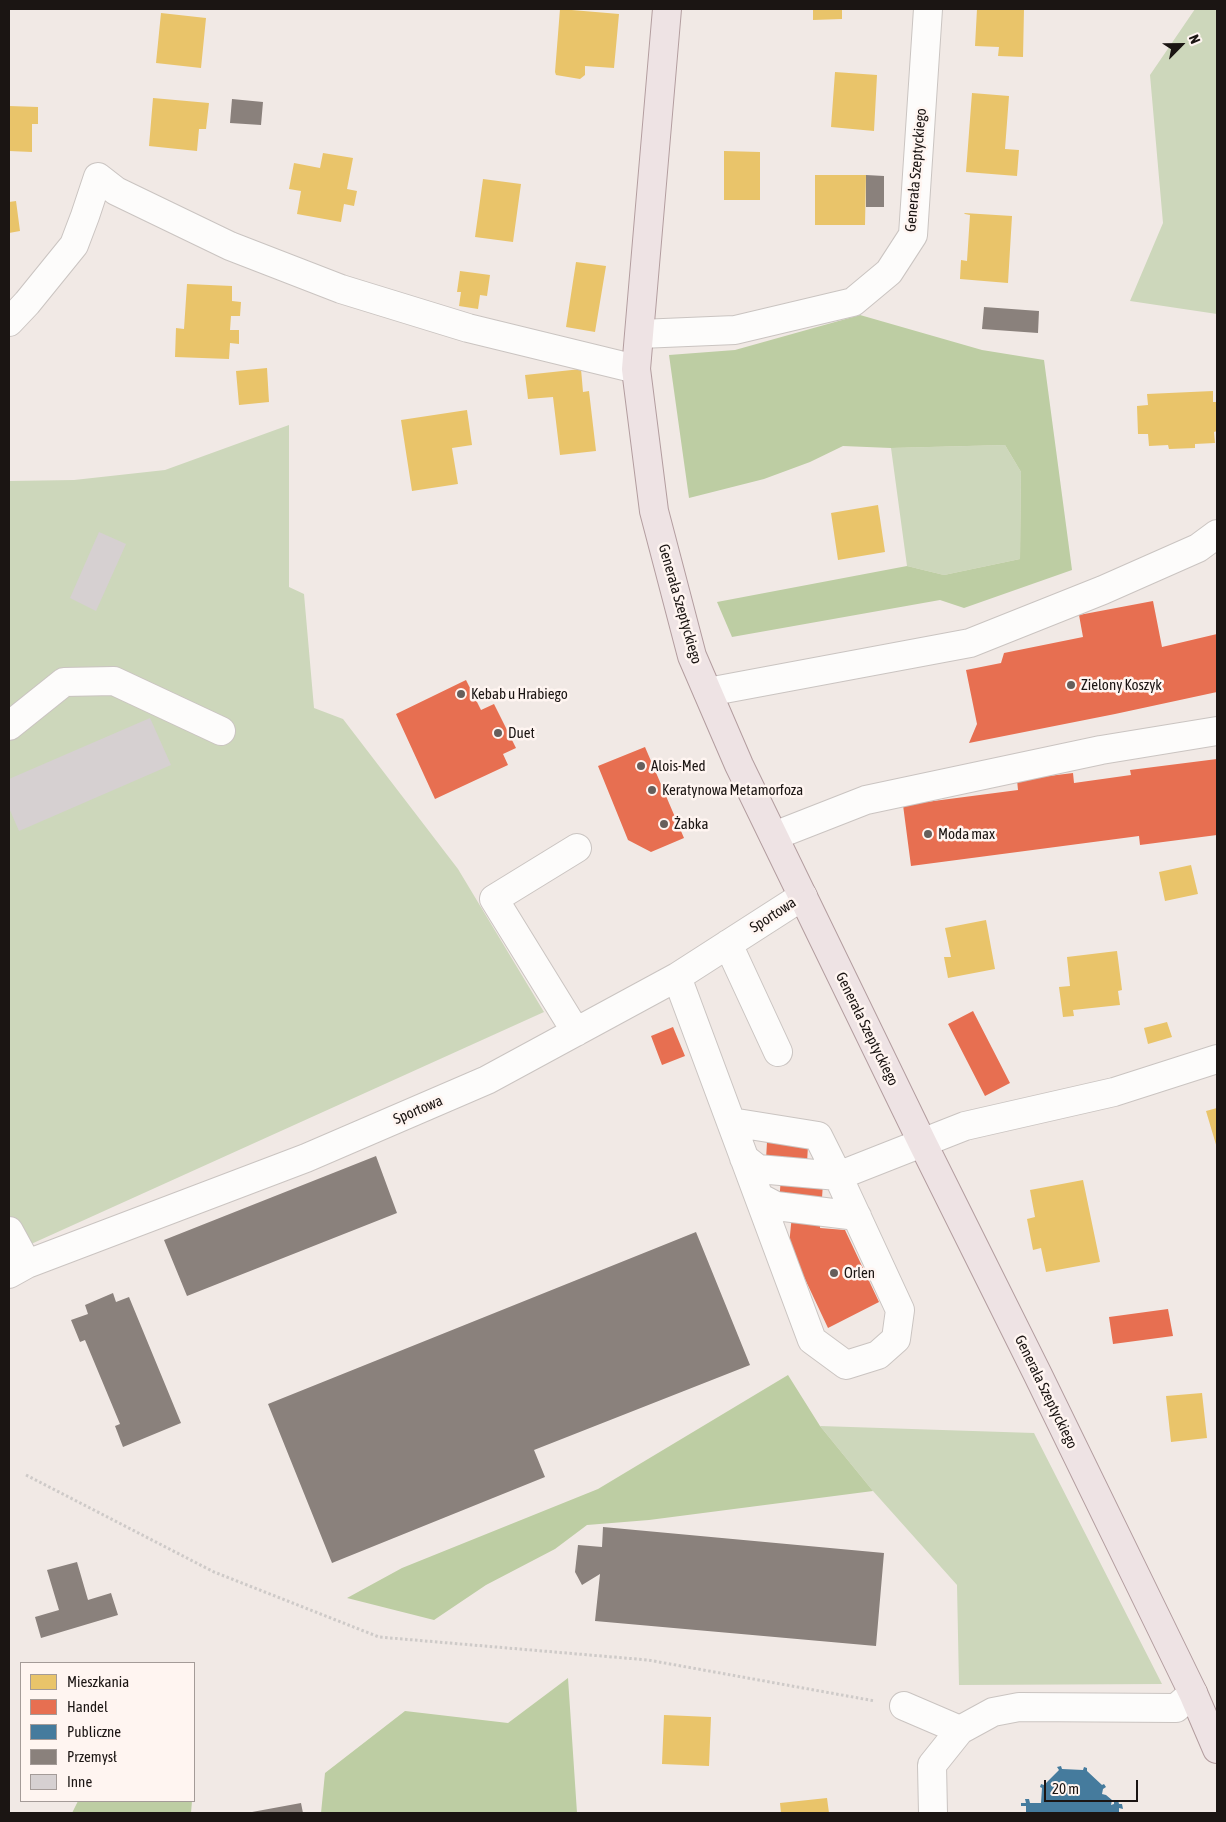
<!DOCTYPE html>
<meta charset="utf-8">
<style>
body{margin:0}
#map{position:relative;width:1226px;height:1822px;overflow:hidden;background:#f1e9e5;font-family:"Asap Condensed",sans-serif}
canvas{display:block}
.frame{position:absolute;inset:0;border:10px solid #1b1513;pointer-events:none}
.legend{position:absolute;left:20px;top:1662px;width:175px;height:140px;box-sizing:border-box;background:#fff5f1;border:1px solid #a49b98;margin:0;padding:6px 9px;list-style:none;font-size:15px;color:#1b1513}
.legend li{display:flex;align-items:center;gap:10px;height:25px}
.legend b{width:25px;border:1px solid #a49b98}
.north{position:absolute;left:1156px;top:20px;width:50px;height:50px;-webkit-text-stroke:4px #fff5f1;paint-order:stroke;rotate:67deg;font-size:14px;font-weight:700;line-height:20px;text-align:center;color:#1b1513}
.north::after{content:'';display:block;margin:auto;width:18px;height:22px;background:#1b1513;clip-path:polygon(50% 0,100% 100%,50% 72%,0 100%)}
.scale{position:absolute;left:1044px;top:1780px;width:94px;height:22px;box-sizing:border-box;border:2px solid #1b1513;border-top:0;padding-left:6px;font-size:15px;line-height:18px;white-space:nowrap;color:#1b1513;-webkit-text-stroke:4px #fff5f1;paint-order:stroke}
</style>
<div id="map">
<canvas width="1226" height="1822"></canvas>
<div class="frame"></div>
<ul class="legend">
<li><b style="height:14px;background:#e9c46a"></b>Mieszkania</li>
<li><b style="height:14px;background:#e76f51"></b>Handel</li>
<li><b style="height:14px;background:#457b9d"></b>Publiczne</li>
<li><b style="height:14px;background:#8a817c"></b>Przemysł</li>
<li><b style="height:14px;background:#d6d0d1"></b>Inne</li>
</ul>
<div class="north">N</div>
<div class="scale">20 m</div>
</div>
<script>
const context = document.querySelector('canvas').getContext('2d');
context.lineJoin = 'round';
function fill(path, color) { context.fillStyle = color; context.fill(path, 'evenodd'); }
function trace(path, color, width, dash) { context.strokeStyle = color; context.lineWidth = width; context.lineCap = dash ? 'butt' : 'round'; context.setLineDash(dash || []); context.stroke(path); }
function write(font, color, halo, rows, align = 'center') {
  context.font = font + ' "Asap Condensed",sans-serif'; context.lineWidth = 5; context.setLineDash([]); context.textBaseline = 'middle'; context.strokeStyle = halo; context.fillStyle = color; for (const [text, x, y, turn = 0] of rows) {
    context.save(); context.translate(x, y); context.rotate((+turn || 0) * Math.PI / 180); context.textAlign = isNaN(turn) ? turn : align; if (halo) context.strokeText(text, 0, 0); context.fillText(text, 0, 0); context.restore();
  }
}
fill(new Path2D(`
 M1195,9H1217V314L1130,301L1163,223L1150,75Z
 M289,425V587L304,594L314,708L343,719L458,869L544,1012L9,1254V481L74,480L165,470Z
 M1005,445L1021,472L1020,559L944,575L907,566L891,448Z
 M820,1426L1034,1433L1162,1684L959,1685L957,1585L873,1491Z`), '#cdd7bb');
fill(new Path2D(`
 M860,315L982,350L1044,360L1072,570L964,608L940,600L732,637L717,602L907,566L944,575L1020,559L1021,472L1005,445L891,448L843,446L810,462L764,479L689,498L669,355L735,350Z
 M788,1375L820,1426L873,1491L649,1520L587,1525L555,1549L486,1585L434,1620L347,1598L402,1568L598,1489Z
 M568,1678L577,1813H321L325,1773L405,1711L508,1723Z
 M78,1801H192L191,1813H72Z`), '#bdcda3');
fill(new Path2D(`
 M560,9L619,14L614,68L585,66V75L580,79L556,75L555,72Z
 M813,9H842V19L813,20Z
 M977,9H1024L1023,57L998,56L999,47L975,46Z
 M161,13L206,18L201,68L156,63Z
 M835,72L877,75L874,131L831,127Z
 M972,93L1009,96L1005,149L1019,150L1017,176L966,172Z
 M153,98L209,103L206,129H199L197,151L149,146Z
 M9,106L38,107V124H32V152L9,151Z
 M724,151L760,152V200H724Z
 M323,153L353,158L347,189L357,191L354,206L344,204L341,222L297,214L301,191L289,189L294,163L320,168Z
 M815,175H866L865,225H815Z
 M483,179L521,184L513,242L475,237Z
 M16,201L20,231L9,233V202Z
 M964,213L1012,216L1008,283L960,279L961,260L967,261L970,215L965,214Z
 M576,262L606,266L595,332L566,327Z
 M460,271L490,275L487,296L480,295L478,309L459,306L461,292H457Z
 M187,284L232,286V301L241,302L240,316H231L230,330H239V344L230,343L229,359L175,357L176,328L184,329Z
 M267,368L269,402L239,405L236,371Z
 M581,369L583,392L589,391L596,451L560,455L553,397L528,399L525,375Z
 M1213,391V402H1217V431L1214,432L1215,443L1195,444V448L1169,449L1168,445L1149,446L1148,434H1138L1137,406L1148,405L1147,394Z
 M467,410L472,445L452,448L458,484L412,491L401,420Z
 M878,505L885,552L838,560L831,513Z
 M1191,865L1198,894L1165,901L1159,872Z
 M986,920L995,969L948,978L944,957H951L945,928Z
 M1117,951L1122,990L1118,991L1120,1005L1073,1010L1074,1016L1063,1017L1059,987L1070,986L1067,957Z
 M1167,1022L1172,1037L1148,1044L1144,1028Z
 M1217,1108V1148L1206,1111Z
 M1083,1180L1100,1262L1046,1272L1041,1248L1033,1250L1027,1219L1035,1217L1030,1190Z
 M1202,1393L1207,1438L1171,1442L1166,1396Z
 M664,1715L711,1717L709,1766L662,1764Z
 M827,1798L829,1813H781L780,1803Z`), '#e9c46a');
fill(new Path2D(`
 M1153,601L1162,647L1217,634V692L1115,714L969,743L977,724L966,670L1001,663L1004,653L1083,637L1079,615Z
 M466,680L481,710L494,704L516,748L503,754L508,765L435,799L396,714Z
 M645,747L684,838L651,852L628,840L598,766Z
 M1217,759V835L1140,845L1139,836L911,866L903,805L1018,790L1017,780L1073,773L1074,783L1131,775L1130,770Z
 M973,1011L1010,1083L985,1096L948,1024Z
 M673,1027L685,1056L662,1065L651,1036Z
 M767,1142L808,1145L806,1182L823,1183L820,1228L845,1230L879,1302L828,1328L789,1245L792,1215L778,1214L781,1178L765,1177Z
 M1168,1309L1173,1336L1113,1344L1109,1317Z`), '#e76f51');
fill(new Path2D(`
 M1061,1766L1062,1769L1083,1770L1084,1767L1087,1768V1771L1102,1785L1104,1784L1106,1787L1103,1789L1102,1794L1106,1795L1112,1800L1111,1805L1114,1804V1800H1118L1119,1804H1122L1123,1809L1119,1808V1813H1026V1806H1021V1803H1026L1025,1799H1029L1030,1803H1041L1042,1788L1040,1787L1041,1784L1044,1785L1059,1770L1057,1767Z`), '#457b9d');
fill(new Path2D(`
 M232,99L263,102L261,125L230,123Z
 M866,175L884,176V207H866Z
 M984,307L1039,311L1038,333L982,329Z
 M376,1156L397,1213L187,1296L164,1240Z
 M696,1232L750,1365L534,1450L545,1477L332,1563L268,1404Z
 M113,1293L116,1302L129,1297L181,1423L123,1447L115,1426L120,1424L85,1340L80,1342L71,1320L88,1314L85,1305Z
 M603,1527L884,1553L876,1646L595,1621L600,1574L582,1585L575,1572L578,1545L602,1547Z
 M77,1562L88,1600L111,1593L118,1615L41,1638L35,1617L59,1610L47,1570Z
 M301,1803L303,1813H252V1812Z`), '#8a817c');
fill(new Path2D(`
 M99,532L126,544L96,611L70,598Z
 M150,718L171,765L19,831L9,808V779Z`), '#d6d0d1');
const minor = new Path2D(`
 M9,322L27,303L74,245L85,216L98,177L116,191L230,246L341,289L468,328L636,369
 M640,334L735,330L853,302L889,272L913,235L928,9
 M708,692L970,643L1103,590L1198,548L1217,534
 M9,726L64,682L114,681L221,731
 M774,836L866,800L1101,750L1217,731
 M728,944L778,1052
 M677,977L812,1340L846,1365L878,1355L896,1339L900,1310L838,1176L818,1136L731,1122
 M576,1032L494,899L577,848
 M744,1158L758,1169L838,1176L965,1126L1114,1092L1217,1059
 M759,1197L776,1206L857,1216
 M9,1231L27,1264
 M9,1274L27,1264L306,1158L487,1080L677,977L803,896
 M904,1706L960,1730
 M933,1813L932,1765L960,1730L993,1712L1019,1707L1176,1708L1193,1693`);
const major = new Path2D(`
 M667,9L636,369L654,511L692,656L739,765L923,1144L1037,1373L1193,1693L1217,1749`);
trace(minor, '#cac4c1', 30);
trace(major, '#b39d9f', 30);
trace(new Path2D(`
 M26,1475L214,1572L379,1637L648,1660L875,1701`), '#cecac8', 3, [2.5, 2.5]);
trace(minor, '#fdfcfb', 28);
trace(major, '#eee3e4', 28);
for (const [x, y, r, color] of [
 [1071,685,5,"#665f5c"],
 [461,694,5,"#665f5c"],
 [498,733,5,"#665f5c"],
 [641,766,5,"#665f5c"],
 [652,790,5,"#665f5c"],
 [664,824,5,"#665f5c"],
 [928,834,5,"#665f5c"],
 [834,1273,5,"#665f5c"]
]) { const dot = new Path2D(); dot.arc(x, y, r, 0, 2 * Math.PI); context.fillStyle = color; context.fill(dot); trace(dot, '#fff5f1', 2); }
write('15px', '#1b1513', '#fff5f1', [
 ["Generała Szeptyckiego",916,170,-85],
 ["Generała Szeptyckiego",680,604,74],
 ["Sportowa",773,915,-33],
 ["Generała Szeptyckiego",867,1029,64],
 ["Sportowa",418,1110,-23],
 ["Generała Szeptyckiego",1046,1392,64]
]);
write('15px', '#1b1513', '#fff5f1', [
 ["Zielony Koszyk",1081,685],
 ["Kebab u Hrabiego",471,694],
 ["Duet",508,733],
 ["Alois-Med",651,766],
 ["Keratynowa Metamorfoza",662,790],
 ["Żabka",674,824],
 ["Moda max",938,834],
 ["Orlen",844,1273]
], 'left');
</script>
